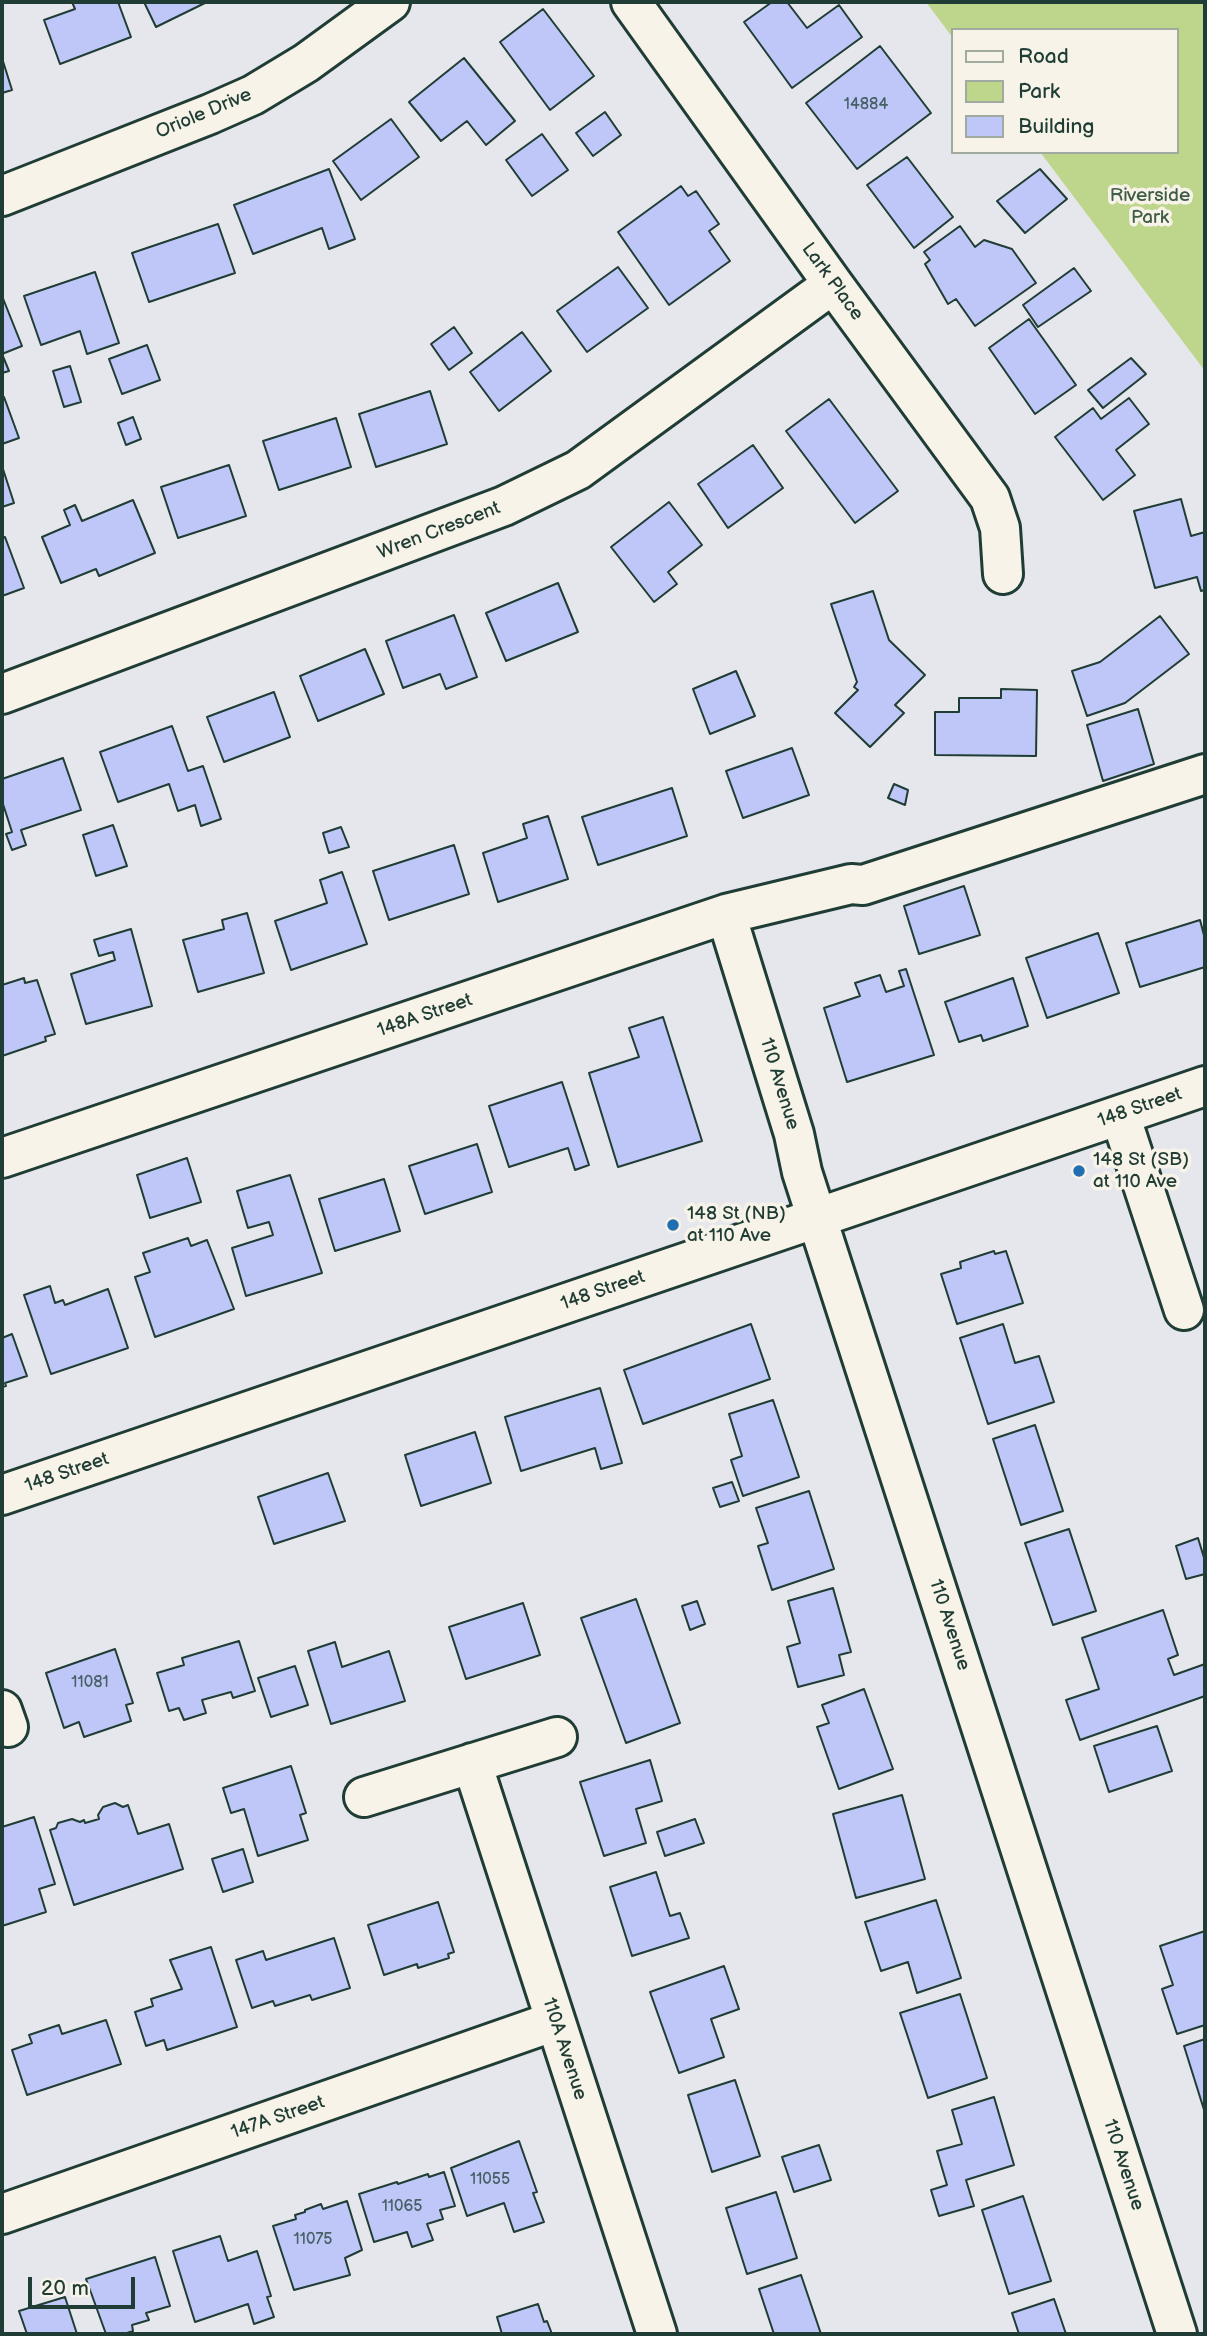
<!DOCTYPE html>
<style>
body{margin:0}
#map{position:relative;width:1207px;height:2336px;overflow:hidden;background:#e6e6ed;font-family:"Balsamiq Sans",sans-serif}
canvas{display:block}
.frame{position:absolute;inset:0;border:4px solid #1f3d34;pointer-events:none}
.legend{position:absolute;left:951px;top:28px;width:228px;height:126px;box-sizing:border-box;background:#f7f3e8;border:2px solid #a1aaa0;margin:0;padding:9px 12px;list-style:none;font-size:21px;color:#1f3d34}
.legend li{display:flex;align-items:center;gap:14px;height:35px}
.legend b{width:35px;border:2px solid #a1aaa0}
.scale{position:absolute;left:28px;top:2277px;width:107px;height:32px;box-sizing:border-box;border:4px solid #1f3d34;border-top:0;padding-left:9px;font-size:21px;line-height:24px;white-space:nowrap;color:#1f3d34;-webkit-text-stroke:5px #f7f3e8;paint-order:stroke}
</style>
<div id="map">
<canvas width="1207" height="2336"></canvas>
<div class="frame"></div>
<ul class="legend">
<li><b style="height:9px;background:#f7f3e8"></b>Road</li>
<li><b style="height:19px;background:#bed68c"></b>Park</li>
<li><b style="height:19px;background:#bec7f8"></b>Building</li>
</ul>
<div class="scale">20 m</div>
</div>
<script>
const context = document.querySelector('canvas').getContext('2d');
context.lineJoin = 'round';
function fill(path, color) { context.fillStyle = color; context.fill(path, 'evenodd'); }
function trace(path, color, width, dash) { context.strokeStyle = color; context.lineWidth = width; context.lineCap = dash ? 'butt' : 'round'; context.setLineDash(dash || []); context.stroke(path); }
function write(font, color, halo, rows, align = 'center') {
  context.font = font + ' "Balsamiq Sans",sans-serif'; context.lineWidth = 7; context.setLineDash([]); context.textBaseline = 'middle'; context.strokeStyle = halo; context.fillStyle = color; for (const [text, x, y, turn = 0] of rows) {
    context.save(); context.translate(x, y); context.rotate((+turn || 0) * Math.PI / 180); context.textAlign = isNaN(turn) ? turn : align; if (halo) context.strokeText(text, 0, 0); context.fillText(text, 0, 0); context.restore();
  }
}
fill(new Path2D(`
 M926,2H1205V371L1040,152H1177V30H953V38Z`), '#bed68c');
const building = new Path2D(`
 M72,2H118L131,37L60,64L44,20L75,9Z
 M144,2H207L156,27Z
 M772,2H787L807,28L839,5L862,37L792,88L744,22Z
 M543,9L594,76L550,110L500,42Z
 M880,46L931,113L857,169L806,103Z
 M2,58L12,90L2,93Z
 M464,58L515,121L486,145L467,121L441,141L409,102Z
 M605,112L621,135L593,156L576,133Z
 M391,119L419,157L361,200L333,161Z
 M542,134L568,170L532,196L506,160Z
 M907,157L953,217L914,248L867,185Z
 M329,169L355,239L329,249L322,228L253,254L234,205Z
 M1040,169L1067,199L1025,233L997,201Z
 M681,186L688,196L696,191L719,224L709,231L730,261L669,305L618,232Z
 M218,224L235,273L149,302L132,253Z
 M960,226L975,247L984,240L1012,249L1036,283L975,326L956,299L948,304L925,264L930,260L924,252Z
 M618,267L648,308L587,352L557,311Z
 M1074,268L1091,291L1038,327L1023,305Z
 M95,272L119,343L87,354L80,331L41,345L24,296Z
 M2,296L22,346L2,354L9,371L2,373Z
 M1029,319L1076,385L1035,414L989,348Z
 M454,327L472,353L449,370L431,344Z
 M522,332L551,371L499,411L470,372Z
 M147,345L160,380L122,394L109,359Z
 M1131,358L1146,374L1103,408L1088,390Z
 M70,366L81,402L64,407L53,371Z
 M430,391L447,444L376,467L359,414Z
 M4,397L19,438L2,444V398Z
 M1129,398L1149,424L1116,450L1135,475L1103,500L1055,437L1093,408L1101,419Z
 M829,399L898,491L855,523L786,431Z
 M133,417L141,439L126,445L118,423Z
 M336,418L351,467L279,490L263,441Z
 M753,445L783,488L728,528L698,484Z
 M229,465L246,516L178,538L161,487Z
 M2,466L14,503L2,507Z
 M1181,499L1191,536L1205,532V590L1201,591L1197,577L1155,588L1134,511Z
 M133,500L155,553L99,576L96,569L61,583L42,537L70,525L64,510L75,505L82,521Z
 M669,502L702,545L668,572L677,584L654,602L611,547Z
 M5,537L24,588L2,596V538Z
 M558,583L578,632L506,661L486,613Z
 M873,591L889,640L925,675L895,705L904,713L870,747L835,713L858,690L854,687L857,682L831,604Z
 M454,615L477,677L446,689L440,674L403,688L386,641Z
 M1160,616L1189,654L1125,703L1087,716L1072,671L1100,662Z
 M365,649L384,694L318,721L300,676Z
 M736,671L755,716L710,734L693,689Z
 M1001,689L1037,690L1036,756L935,755V712H959V698H1001Z
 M274,692L290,737L224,762L207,717Z
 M1138,709L1154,764L1103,781L1087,725Z
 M172,726L188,771L203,766L221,819L201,826L195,805L178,811L169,784L118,802L100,752Z
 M792,748L809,795L743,818L726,771Z
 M63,758L81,810L21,830L26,845L12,850L6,834L12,832L2,801V779Z
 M894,784L908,790L905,805L888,798Z
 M672,788L687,836L598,865L582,817Z
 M548,816L568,879L498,902L483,853L527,838L523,824Z
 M113,825L127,866L96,876L83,835Z
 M341,827L349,847L329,853L323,833Z
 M454,845L469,894L389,920L373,871Z
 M342,872L367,944L291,970L275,921L327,903L320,880Z
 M964,886L980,935L919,954L904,906Z
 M247,913L264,973L198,992L183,940L224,929L222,920Z
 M1200,920L1205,939V967L1140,987L1126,943Z
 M131,929L152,1006L86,1024L71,974L115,960L113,952L99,956L94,940Z
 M1098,933L1119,993L1047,1018L1026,958Z
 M906,969L934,1055L847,1082L824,1008L860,996L855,983L880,975L886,992L904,986L899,971Z
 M24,978L25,983L37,980L55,1034L45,1037L46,1041L2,1056V985Z
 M1013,978L1028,1026L983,1041L981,1035L959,1042L945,1002Z
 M663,1017L702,1141L618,1167L589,1073L639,1057L629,1028Z
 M562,1082L589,1165L575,1170L568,1148L509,1167L489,1106Z
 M477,1144L492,1192L425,1214L409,1166Z
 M187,1158L201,1202L150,1218L137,1175Z
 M290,1175L322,1273L246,1296L232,1248L273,1235L269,1222L248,1228L237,1191Z
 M384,1179L400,1231L335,1251L319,1199Z
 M188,1238L191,1246L207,1240L234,1309L155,1337L135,1277L150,1272L143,1253Z
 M994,1251L995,1254L1006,1251L1023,1303L957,1324L941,1274L961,1268L960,1262Z
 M50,1286L55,1303L63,1300L65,1305L108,1289L128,1348L51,1374L24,1295Z
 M751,1324L770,1379L643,1424L624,1370Z
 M1003,1324L1015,1363L1039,1356L1054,1402L988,1424L960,1338Z
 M12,1334L27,1376L5,1383L6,1386L2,1387V1338Z
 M600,1388L622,1463L601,1469L595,1448L521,1471L505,1417Z
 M773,1400L799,1477L743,1496L731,1460L742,1456L729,1414Z
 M1035,1425L1063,1511L1021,1525L993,1439Z
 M475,1432L491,1483L421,1506L405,1455Z
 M328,1473L345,1521L274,1544L258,1497Z
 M732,1482L739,1501L720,1507L713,1488Z
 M809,1491L834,1569L772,1590L758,1546L768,1543L756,1508Z
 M1069,1529L1096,1611L1053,1625L1025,1543Z
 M1198,1538L1205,1561V1574L1186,1579L1176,1546Z
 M833,1588L851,1652L839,1655L844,1675L798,1687L787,1647L800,1643L788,1601Z
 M636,1599L680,1723L626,1743L581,1618Z
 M697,1601L705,1624L690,1630L682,1606Z
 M523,1603L540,1655L466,1679L449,1627Z
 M1163,1610L1178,1655L1168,1659L1174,1675L1205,1664V1696L1080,1740L1066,1700L1099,1689L1082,1638Z
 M239,1641L255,1691L233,1698L231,1692L202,1700L206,1713L184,1720L179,1708L169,1711L157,1673L184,1665L182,1658Z
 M335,1642L342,1667L389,1651L405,1701L331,1724L308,1651Z
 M115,1649L133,1703L126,1705L131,1721L84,1737L79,1722L64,1728L46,1673Z
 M295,1666L308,1705L271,1717L258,1678Z
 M864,1689L893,1769L839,1789L817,1727L829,1723L822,1705Z
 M1157,1726L1172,1771L1109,1792L1094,1746Z
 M650,1760L662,1801L636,1809L646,1843L604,1856L580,1782Z
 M291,1766L306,1813L300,1815L308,1840L258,1856L244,1809L231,1813L223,1788Z
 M902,1795L925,1879L856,1898L833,1814Z
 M115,1803L123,1807L128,1805L138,1834L169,1824L183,1869L74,1905L50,1830L56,1828L58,1823L72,1819L80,1822L84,1820L85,1823L99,1819L98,1815L103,1807Z
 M34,1817L55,1884L39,1889L46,1912L2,1926V1827Z
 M695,1819L704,1843L665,1856L657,1832Z
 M243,1849L253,1882L223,1892L212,1859Z
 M656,1872L670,1916L680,1913L689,1938L632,1956L610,1887Z
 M936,1900L961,1978L917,1993L908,1962L881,1971L865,1922Z
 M438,1902L454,1952L448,1954L449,1958L418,1968L417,1964L384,1975L368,1925Z
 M1205,1931V2025L1177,2034L1162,1989L1173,1985L1160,1946Z
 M334,1938L350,1988L312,2000L310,1995L275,2006L273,2001L252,2008L236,1960L263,1951L266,1960Z
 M211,1947L237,2027L167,2050L164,2040L146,2046L135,2012L153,2006L151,1999L182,1989L170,1960Z
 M724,1966L739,2009L711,2019L724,2057L679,2073L650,1992Z
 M960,1994L987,2078L928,2098L900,2013Z
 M106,2020L121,2064L27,2095L12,2050L32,2043L29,2035L59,2025L62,2034Z
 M1205,2039V2113L1184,2046Z
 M735,2080L760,2156L712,2172L688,2095Z
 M994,2097L1014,2165L966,2180L974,2206L939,2216L931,2190L947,2185L937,2151L962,2144L952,2110Z
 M519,2141L537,2192L533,2193L544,2222L514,2232L504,2203L467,2216L451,2168Z
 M819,2145L831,2180L794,2192L782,2157Z
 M444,2172L455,2206L440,2210L443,2219L427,2224L433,2240L412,2247L407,2232L374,2242L359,2194L397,2182L398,2184L428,2174L429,2177Z
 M776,2192L797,2258L747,2274L726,2208Z
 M1023,2196L1051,2281L1009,2294L982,2210Z
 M347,2201L362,2250L345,2258L350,2275L294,2290L273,2226L296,2219L295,2215L305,2212V2210L321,2204L323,2209Z
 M220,2236L228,2261L257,2251L271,2296L267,2297L274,2317L254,2324L248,2304L195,2322L173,2251Z
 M155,2257L170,2306L146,2313L149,2320L132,2325L133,2331L124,2334H106L86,2279Z
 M801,2275L821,2334H774L759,2289Z
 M65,2297L77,2334H27L19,2311Z
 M1054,2299L1066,2334H1019L1012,2313Z
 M538,2304L544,2322L547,2321L552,2334H502L497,2317Z`);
fill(building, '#bec7f8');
trace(building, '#1f3d34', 2);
const minor = new Path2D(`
 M631,2L833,284L990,498L1000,528L1003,574
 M2,196L210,114L253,95L306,63L390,2
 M2,694L504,506L578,470L833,284
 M726,914L794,1134L802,1172L1177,2334
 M1120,1115L1184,1310
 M2,1158L726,914L851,884L863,885L1205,774
 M2,1495L1205,1086
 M2,1710L8,1727
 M472,1763L657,2334
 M364,1797L557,1737
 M2,2214L555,2021`);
trace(minor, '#1f3d34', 44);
trace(minor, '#f7f3e8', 38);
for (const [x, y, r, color] of [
 [1079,1171,7,"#1f6fb2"],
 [673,1225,7,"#1f6fb2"]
]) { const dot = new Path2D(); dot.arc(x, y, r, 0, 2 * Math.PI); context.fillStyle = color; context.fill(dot); trace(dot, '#f7f3e8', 2.5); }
write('16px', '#476065', null, [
 ["14884",866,105],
 ["11081",90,1683],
 ["11055",490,2180],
 ["11065",402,2207],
 ["11075",313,2240]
]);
write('19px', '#1f3d34', '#f7f3e8', [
 ["Oriole Drive",204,114,-23],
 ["Lark Place",832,282,54],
 ["Wren Crescent",439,531,-21],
 ["148A Street",425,1016,-19],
 ["110 Avenue",779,1084,73],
 ["148 Street",1140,1108,-19],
 ["148 Street",603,1291,-19],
 ["148 Street",67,1473,-19],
 ["110 Avenue",949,1625,72],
 ["110A Avenue",564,2049,72],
 ["147A Street",278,2118,-19],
 ["110 Avenue",1123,2165,72]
]);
write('19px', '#3f5c46', '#f7f3e8', [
 ["Riverside",1150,196],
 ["Park",1150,218]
]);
write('19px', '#1f3d34', '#f7f3e8', [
 ["148 St (SB)",1093,1160],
 ["at 110 Ave",1093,1182],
 ["148 St (NB)",687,1214],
 ["at 110 Ave",687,1236]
], 'left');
</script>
